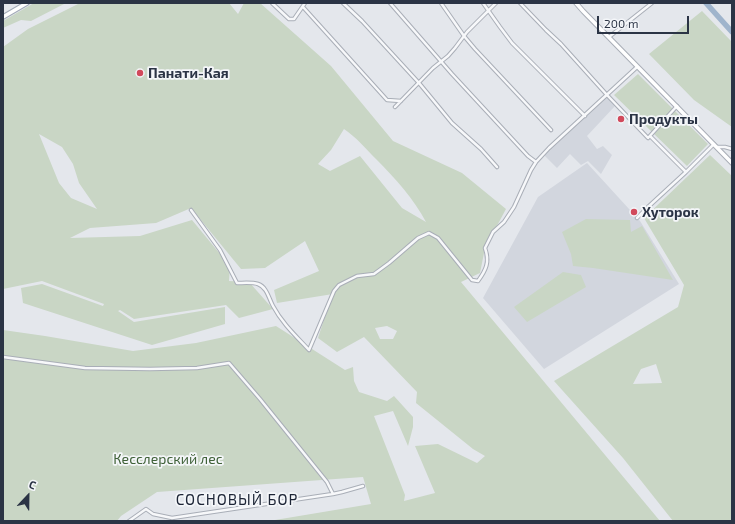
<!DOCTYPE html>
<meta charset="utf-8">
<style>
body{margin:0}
#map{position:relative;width:735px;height:524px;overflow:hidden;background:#e4e7ec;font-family:"Exo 2",sans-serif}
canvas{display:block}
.frame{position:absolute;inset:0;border:4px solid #2b3445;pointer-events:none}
.north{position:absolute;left:8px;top:476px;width:40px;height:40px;-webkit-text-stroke:3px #f4f6f9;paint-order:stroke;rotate:22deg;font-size:11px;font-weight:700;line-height:16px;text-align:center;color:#2b3445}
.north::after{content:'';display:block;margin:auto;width:14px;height:18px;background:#2b3445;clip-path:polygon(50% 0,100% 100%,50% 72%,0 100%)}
.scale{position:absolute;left:597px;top:16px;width:92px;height:18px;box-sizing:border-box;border:2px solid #2b3445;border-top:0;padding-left:5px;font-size:12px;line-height:14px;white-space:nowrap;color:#2b3445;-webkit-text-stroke:3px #f4f6f9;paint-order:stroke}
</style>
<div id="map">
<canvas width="735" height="524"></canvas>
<div class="frame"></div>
<div class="north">С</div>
<div class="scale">200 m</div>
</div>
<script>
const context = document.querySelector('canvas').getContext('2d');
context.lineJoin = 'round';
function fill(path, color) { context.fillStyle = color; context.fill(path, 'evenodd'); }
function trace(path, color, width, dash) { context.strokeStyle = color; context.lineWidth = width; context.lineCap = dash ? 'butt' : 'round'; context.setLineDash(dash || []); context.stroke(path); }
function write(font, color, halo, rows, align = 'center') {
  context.font = font + ' "Exo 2",sans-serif'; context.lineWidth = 3.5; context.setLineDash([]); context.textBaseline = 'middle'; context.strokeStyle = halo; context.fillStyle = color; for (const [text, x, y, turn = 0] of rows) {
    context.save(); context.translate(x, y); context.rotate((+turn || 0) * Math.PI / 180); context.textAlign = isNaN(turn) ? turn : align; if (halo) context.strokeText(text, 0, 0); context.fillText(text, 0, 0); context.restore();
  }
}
fill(new Path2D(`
 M607,97L615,106L587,136L597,149L603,146L612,155L601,174L588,161L581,165L570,154L557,168L544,155L585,116Z
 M587,163L640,221L679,284L544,369L483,298L538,197Z`), '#d2d6de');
fill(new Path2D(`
 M34,3H66L31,21L21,20L3,28V21Z
 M80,3H229L238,14L244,3H260L331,66L393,141L462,173L506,209L485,248L480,273L461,282L660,521H269L371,504L363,477L157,492L121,516L117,521H3V330L45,336L133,351L196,343L276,326L345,370L353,367L354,381L359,392L387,401L394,396L413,417V427L408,446L393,411L374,416L405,495L404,501L435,493L415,446L438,444L477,463L485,456L473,449L416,403L417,392L364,337L337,352L318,338L331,298L333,294L277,303L274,290L319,271L305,241L265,268L241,269L191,208L156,223L90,228L70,238L140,236L192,220L230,266L229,281L249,282L273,309L239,318L226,305L134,319L120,310L118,311L134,322L225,307V324L152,345L23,303L21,288L42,284L103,306L104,304L42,281L3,289V47L28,29ZM344,129C356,137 366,149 376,159C395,178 414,199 426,222L402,208L360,156L330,171L318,164L331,150ZM39,134L62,147L73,164L79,183L97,209L71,198L59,183ZM387,326L397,331L393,339H380L375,328Z
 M702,11L732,42V127L694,100L649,54Z
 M638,74L708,144L687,166L614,95Z
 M710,155L732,176V521H673L623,458L554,381L678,307L684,285L644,218ZM656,364L662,383L633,384L641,369Z
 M586,219L630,220L631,232L642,226L673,280L593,268L573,266L571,254L562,232Z
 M563,272L581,275L586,287L527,322L514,307Z`), '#c9d6c5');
trace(new Path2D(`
 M706,3L732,32`), '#9fb4cc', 5.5);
const street = new Path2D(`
 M272,3L289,19H294L305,3
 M343,3L362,21L419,83L452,123L481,149L497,167
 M390,3L452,74L528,156L536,162
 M441,3L464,36L475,49L551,130
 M483,3L500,27L512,43L585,116
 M520,3L546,30L561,44L607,95L648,138L677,106
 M303,7L387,100L401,101
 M609,37L652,3
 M395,107L433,68L448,56L455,48L467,32L496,3
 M650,136L686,172
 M717,147H725L732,149
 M191,210L220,250L237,283C243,283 252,282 258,284C267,287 269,299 273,306C282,323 296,336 309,350L334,291L339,285L357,276L374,274L389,263L418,238L429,233L438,238L472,280L478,281C486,270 490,262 485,248L493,232L504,222L514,207L531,170L536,162L549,148L637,67
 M637,218L648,207L686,172L714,144
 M3,357L85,368L150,369L197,368L229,363L260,399L327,482L333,494
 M129,521L146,509L153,514L172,518L333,494L342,492L363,486`);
const secondary = new Path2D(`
 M576,3L583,11L732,163`);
const primary = new Path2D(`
 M3,17L27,3`);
trace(street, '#a9aeb7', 4.5);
trace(secondary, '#a9aeb7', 5.5);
trace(primary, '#a3abb8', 5.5);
trace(street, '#f7f8fa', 2.5);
trace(secondary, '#fff', 3.5);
trace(primary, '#fff', 3.5);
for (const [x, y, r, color] of [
 [140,73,4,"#d1495b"],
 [621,119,4,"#d1495b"],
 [634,212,4,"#d1495b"]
]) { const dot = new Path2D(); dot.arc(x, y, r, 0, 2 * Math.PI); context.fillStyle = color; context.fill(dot); trace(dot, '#f4f6f9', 1.5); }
write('bold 14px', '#2b3445', '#f4f6f9', [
 ["Панати-Кая",148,73],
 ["Продукты",629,119],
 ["Хуторок",642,212]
], 'left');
write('14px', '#3f6138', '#f4f6f9', [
 ["Кесслерский лес",168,459]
]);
context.letterSpacing = '1px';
write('15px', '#1d2536', '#f4f6f9', [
 ["СОСНОВЫЙ БОР",237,500]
]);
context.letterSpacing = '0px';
</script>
